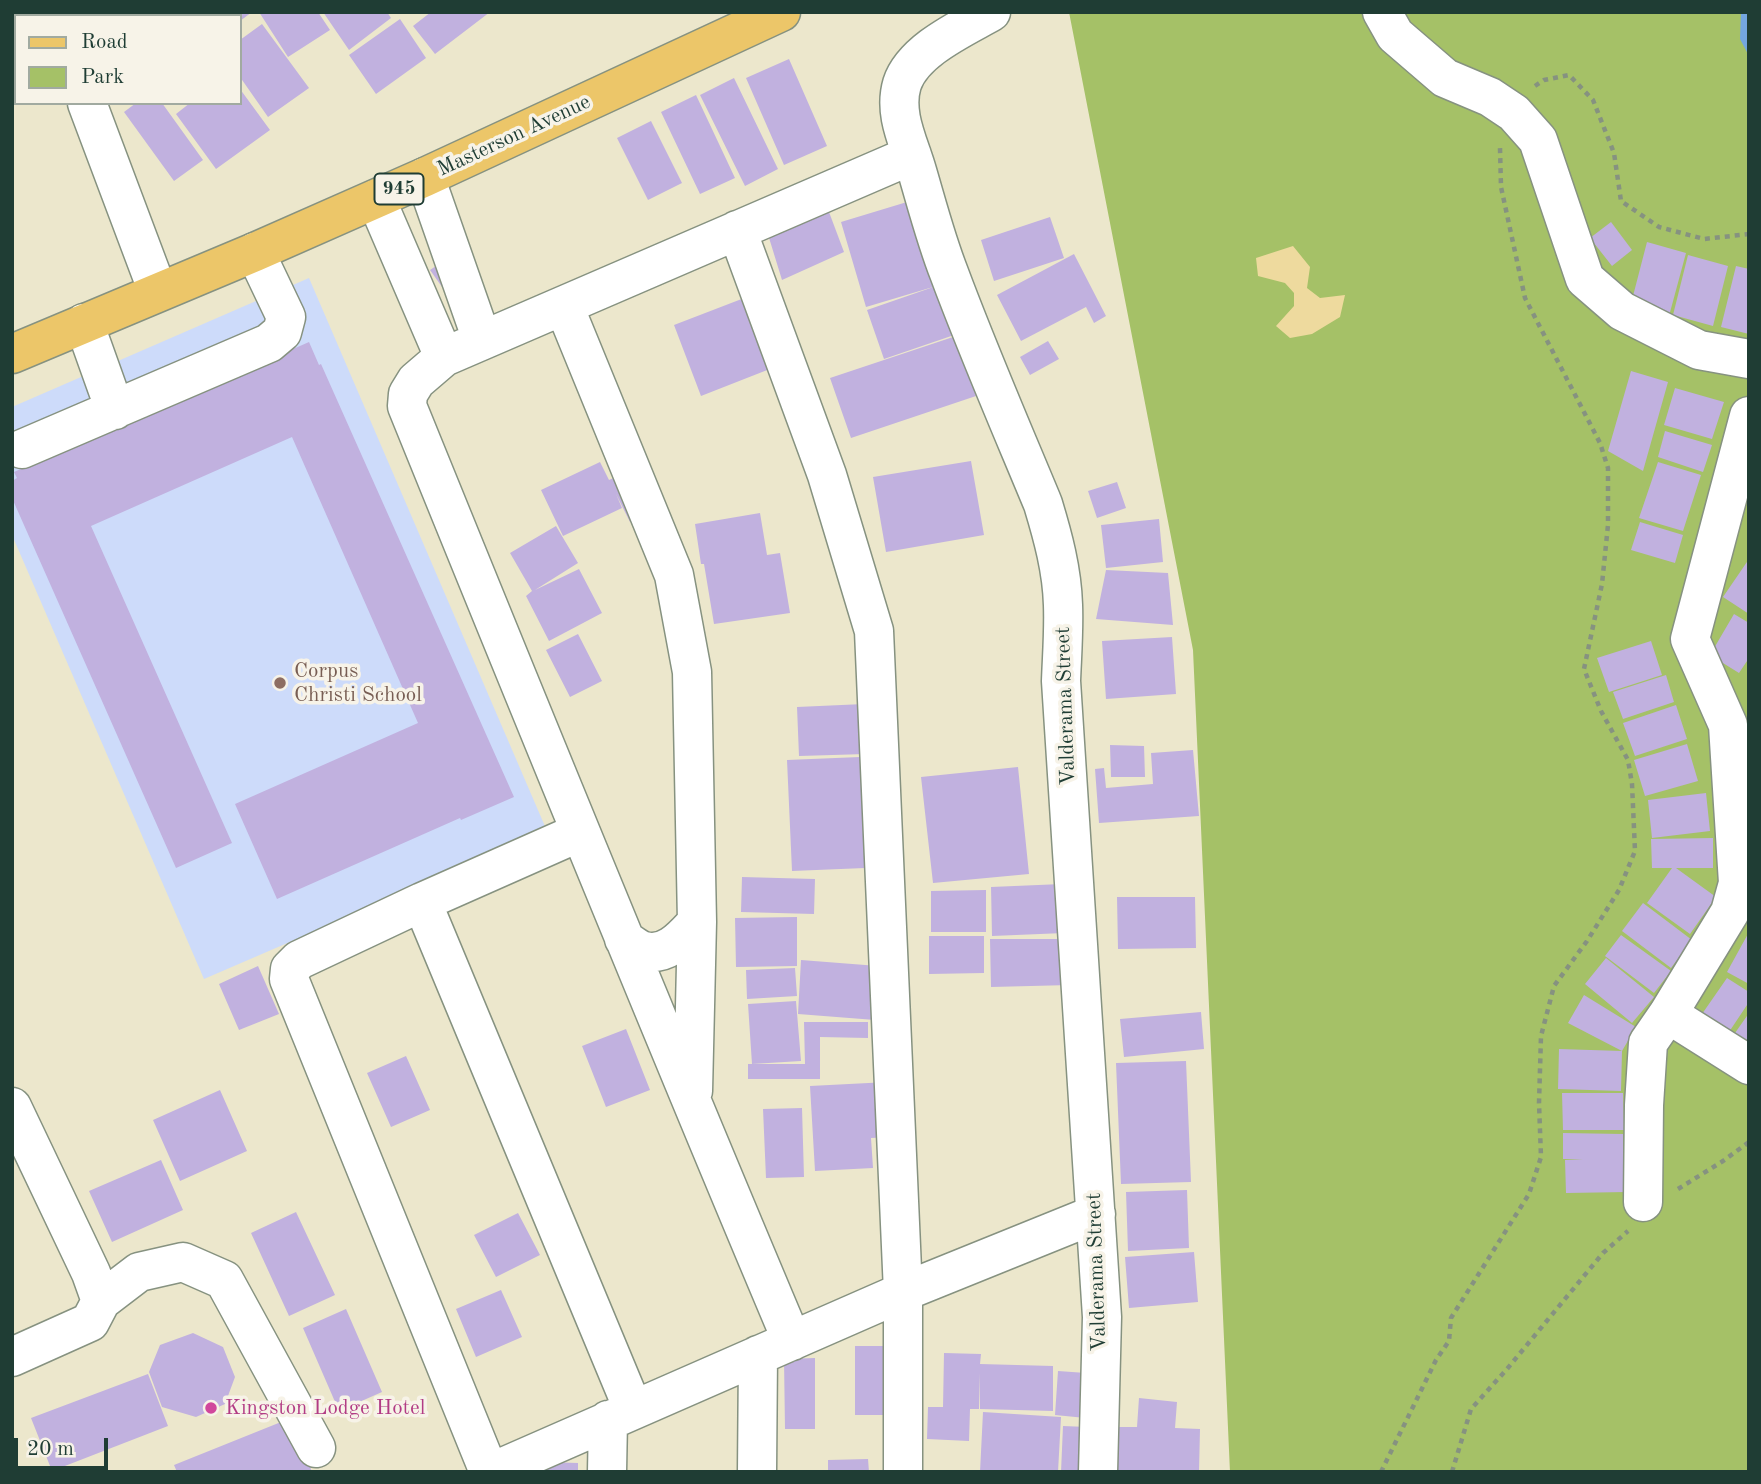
<!DOCTYPE html>
<style>
body{margin:0}
#map{position:relative;width:1761px;height:1484px;overflow:hidden;background:#ece7cc;font-family:"Old Standard TT",serif}
canvas{display:block}
.frame{position:absolute;inset:0;border:14px solid #1f3d34;pointer-events:none}
.legend{position:absolute;left:14px;top:14px;width:228px;height:91px;box-sizing:border-box;background:#f7f3e8;border:2px solid #a1aaa0;margin:0;padding:9px 12px;list-style:none;font-size:21px;color:#1f3d34}
.legend li{display:flex;align-items:center;gap:14px;height:35px}
.legend b{width:35px;border:2px solid #a1aaa0}
.scale{position:absolute;left:14px;top:1438px;width:94px;height:32px;box-sizing:border-box;border:4px solid #1f3d34;border-top:0;padding-left:9px;font-size:21px;line-height:24px;white-space:nowrap;color:#1f3d34;-webkit-text-stroke:5px #f7f3e8;paint-order:stroke}
</style>
<div id="map">
<canvas width="1761" height="1484"></canvas>
<div class="frame"></div>
<ul class="legend">
<li><b style="height:9px;background:#ecc669"></b>Road</li>
<li><b style="height:19px;background:#a5c167"></b>Park</li>
</ul>
<div class="scale">20 m</div>
</div>
<script>
const context = document.querySelector('canvas').getContext('2d');
context.lineJoin = 'round';
function fill(path, color) { context.fillStyle = color; context.fill(path, 'evenodd'); }
function trace(path, color, width, dash) { context.strokeStyle = color; context.lineWidth = width; context.lineCap = dash ? 'butt' : 'round'; context.setLineDash(dash || []); context.stroke(path); }
function write(font, color, halo, rows, align = 'center') {
  context.font = font + ' "Old Standard TT",serif'; context.lineWidth = 7; context.setLineDash([]); context.textBaseline = 'middle'; context.strokeStyle = halo; context.fillStyle = color; for (const [text, x, y, turn = 0] of rows) {
    context.save(); context.translate(x, y); context.rotate((+turn || 0) * Math.PI / 180); context.textAlign = isNaN(turn) ? turn : align; if (halo) context.strokeText(text, 0, 0); context.fillText(text, 0, 0); context.restore();
  }
}
fill(new Path2D(`
 M309,278L547,831L204,979L12,535V407Z`), '#cddbfa');
fill(new Path2D(`
 M1069,12H1749V1472H1230L1193,650Z`), '#a5c167');
fill(new Path2D(`
 M1293,246L1310,267L1307,288L1320,298L1345,295L1340,317L1312,334L1290,338L1276,326L1294,306V293L1285,283L1258,276L1256,258Z`), '#eeda9e');
fill(new Path2D(`
 M1741,12H1749V56L1740,39Z`), '#74a6df');
fill(new Path2D(`
 M12,12H32L33,16H16V25L12,27Z
 M61,12H105L107,16H62Z
 M113,12H145L141,16H116Z
 M151,12H252L240,21V16H146Z
 M259,12H318L330,30L288,57Z
 M323,12H387L391,18L349,50Z
 M431,12H490L435,54L413,26Z
 M400,19L426,58L376,94L349,55Z
 M262,24L309,88L268,117L240,77V40Z
 M16,32V98L12,100V34Z
 M789,59L827,146L784,165L746,78Z
 M734,78L778,169L745,186L700,95Z
 M240,89L270,130L216,169L176,114L190,103H240Z
 M696,95L735,178L700,194L661,112Z
 M136,103H162L203,160L174,181L124,112Z
 M651,121L682,183L648,200L617,138Z
 M907,202L933,287L866,307L841,222Z
 M826,204L844,252L782,280L766,228Z
 M1050,217L1064,258L994,281L981,240Z
 M1611,222L1632,250L1612,266L1590,238Z
 M1647,242L1686,253L1669,316L1633,296Z
 M1074,254L1106,316L1094,323L1086,307L1021,341L997,295Z
 M1688,255L1728,266L1713,326L1673,315Z
 M448,258L447,294L430,270Z
 M1736,266L1749,269V334L1721,327Z
 M942,284L960,333L884,359L867,310Z
 M752,295L780,365L701,396L674,325Z
 M956,336L976,396L851,438L830,378Z
 M1048,341L1059,359L1030,375L1020,357Z
 M309,342L319,365L321,364L514,797L461,820L460,818L277,899L235,804L418,723L292,437L91,526L232,843L176,868L12,498V481L17,478L14,472Z
 M1631,371L1668,382L1643,471L1608,451Z
 M1675,388L1724,402L1712,439L1664,425Z
 M1665,431L1712,445L1703,472L1658,457Z
 M971,461L984,535L886,552L873,477Z
 M600,462L609,480L627,472L647,514L630,522L616,494L622,508L563,536L541,490Z
 M1658,462L1701,475L1683,531L1639,518Z
 M1117,482L1126,508L1097,518L1088,491Z
 M760,513L767,555L780,553L790,613L714,624L704,564H701L695,524Z
 M1159,519L1163,562L1106,568L1101,525Z
 M1640,522L1683,535L1675,563L1631,550Z
 M556,526L578,563L535,590L579,569L602,613L549,641L526,596L532,591L510,553Z
 M1749,559V614L1723,597Z
 M1106,570L1168,573L1173,625L1096,619Z
 M1734,614L1749,623V658L1739,673L1710,655Z
 M578,634L602,681L570,697L546,650Z
 M1172,637L1176,694L1106,699L1102,641Z
 M1651,641L1662,675L1609,692L1597,658Z
 M1666,675L1674,702L1623,719L1613,692Z
 M864,704L866,754L799,756L797,707Z
 M1676,705L1687,739L1635,756L1623,723Z
 M1687,744L1698,781L1645,796L1634,760Z
 M1110,745L1144,746L1145,777H1111Z
 M1193,750L1199,816L1099,823L1095,769L1104,768L1106,788L1153,784L1151,753Z
 M860,757L865,868L792,871L787,760Z
 M1018,767L1029,874L933,883L921,777Z
 M1706,793L1710,831L1652,838L1648,800Z
 M1713,838V868H1676L1716,897L1690,934L1647,903L1672,868H1652L1651,839Z
 M742,877L815,879L814,914L741,912Z
 M1062,884L1064,933L992,936L991,887Z
 M986,890V932H931V891Z
 M1117,897H1195L1196,948L1118,949Z
 M1643,903L1692,940L1671,968L1622,931Z
 M797,917V966L736,967L735,918Z
 M1749,932V984L1727,972Z
 M1621,935L1671,971L1654,993L1605,956Z
 M929,936H984V973L929,974Z
 M990,939H1069L1070,985L991,987Z
 M1606,958L1654,997L1632,1023L1585,984Z
 M801,960L878,966L875,1020L798,1014Z
 M258,966L279,1014L239,1030L219,984Z
 M795,968L797,996L747,999L746,970Z
 M1727,978L1749,992V1002L1729,1032L1702,1014Z
 M1584,995L1636,1027L1622,1051L1568,1023Z
 M796,1001L801,1061L752,1064L748,1004Z
 M1201,1012L1204,1049L1124,1057L1120,1019Z
 M1749,1013V1042L1735,1033Z
 M804,1022H868V1038L820,1037V1079H748V1064H805Z
 M626,1029L650,1090L606,1107L582,1046Z
 M1559,1049L1622,1051L1621,1091L1558,1089Z
 M406,1056L430,1110L391,1127L367,1073Z
 M1186,1061L1191,1182L1121,1184L1116,1063Z
 M888,1082L891,1137L871,1138L873,1168L815,1171L810,1086Z
 M220,1090L247,1151L180,1181L153,1120Z
 M1562,1093H1623L1624,1130H1563Z
 M802,1108L804,1177L766,1178L763,1109Z
 M1563,1133L1623,1134V1159L1626,1158L1627,1192L1566,1193L1565,1160L1583,1159H1563Z
 M161,1160L183,1210L112,1242L89,1191Z
 M1187,1190L1189,1248L1128,1251L1126,1192Z
 M296,1212L335,1295L289,1316L251,1233Z
 M518,1213L540,1255L496,1277L474,1235Z
 M1194,1252L1198,1302L1129,1308L1125,1257Z
 M501,1290L522,1337L476,1357L456,1309Z
 M346,1309L382,1392L339,1411L303,1328Z
 M193,1333L223,1347L235,1377L225,1404L196,1417L162,1407L149,1372L160,1345Z
 M855,1346H893L894,1415H855Z
 M944,1353L981,1354L980,1364L1053,1366V1411L980,1409V1373L979,1409H970L969,1441L927,1439L928,1407H943Z
 M815,1358V1429H785L784,1359Z
 M1058,1371L1100,1374L1096,1419L1055,1415Z
 M148,1374L168,1426L52,1471L31,1418Z
 M1139,1398L1177,1402L1175,1428L1200,1429L1199,1472H1112L1113,1427H1137Z
 M983,1412L1061,1417L1058,1472H980Z
 M291,1418L312,1472H177L174,1465Z
 M1063,1426L1087,1427L1085,1472H1061Z
 M868,1459L869,1472H828V1460Z
 M547,1462L578,1463V1472H547Z`), '#c1b1df');
const minor = new Path2D(`
 M49,12L51,16
 M991,12C963,28 913,50 902,84C893,114 909,143 917,171C927,205 936,240 949,273C978,351 1011,427 1043,504C1053,537 1062,570 1063,605C1064,630 1062,655 1061,681L1102,1317L1098,1472
 M1382,12L1395,35L1445,78L1490,97L1514,113L1538,140L1585,279L1622,311L1699,350L1749,359
 M87,103L158,292
 M425,177L482,340
 M376,199L444,357
 M737,230L827,475L874,631L903,1292V1472
 M564,306L674,575L692,672L697,922L693,1091
 M84,323L115,410
 M22,449L269,343L282,332L286,317L255,252
 M422,902L633,1409
 M624,939C630,943 637,949 644,951C667,957 683,937 697,922
 M1668,1014L1749,1065
 M12,1107L91,1273L101,1301L90,1322L12,1357
 M1643,1202L1644,1105L1648,1043L1668,1014L1730,912L1738,883L1728,725L1690,639L1749,416
 M101,1301L139,1272L183,1262L224,1280L316,1448
 M792,1341C661,1031 534,719 407,406L408,394L416,381L444,357L912,155
 M489,1472L289,979L290,969L299,960L422,902L580,832
 M492,1472L903,1292L1096,1214
 M607,1472L608,1420
 M757,1472L758,1355`);
const major = new Path2D(`
 M12,354L255,252L425,177L781,12`);
trace(minor, '#869280', 41);
trace(major, '#869280', 41);
trace(new Path2D(`
 M1535,86L1544,80L1569,75L1593,100L1614,153L1621,201L1659,227L1704,239L1749,234
 M1678,1189L1723,1161L1749,1142
 M1381,1472L1436,1360L1449,1341L1451,1318L1529,1194L1541,1157L1539,1103L1541,1036L1554,986L1587,941L1619,890L1635,851L1632,784L1628,760L1601,711L1584,669L1602,584L1608,525V468L1600,443L1525,298L1501,187L1500,148
 M1452,1472L1471,1409L1507,1369L1603,1253L1628,1231`), '#869280', 4.5, [5, 5]);
trace(minor, '#fff', 38);
trace(major, '#ecc669', 38);
for (const [x, y, r, color] of [
 [280,683,7,"#8d6e63"],
 [211,1408,7,"#d1479c"]
]) { const dot = new Path2D(); dot.arc(x, y, r, 0, 2 * Math.PI); context.fillStyle = color; context.fill(dot); trace(dot, '#f7f3e8', 2.5); }
for (const [x, y, w] of [
 [399,189,49]
]) { const box = new Path2D(); box.roundRect(x - w / 2, y - 15.5, w, 31, 5); context.fillStyle = '#f7f3e8'; context.fill(box); trace(box, '#1f3d34', 2); }
write('bold 19px', '#1f3d34', null, [
 ["945",399,189]
]);
write('21px', '#1f3d34', '#f7f3e8', [
 ["Masterson Avenue",514,136,-25],
 ["Valderama Street",1066,706,-92],
 ["Valderama Street",1097,1272,-92]
]);
write('21px', '#785e54', '#f7f3e8', [
 ["Corpus",294,671],
 ["Christi School",294,695]
], 'left');
write('21px', '#b23c85', '#f7f3e8', [
 ["Kingston Lodge Hotel",225,1408]
], 'left');
</script>
